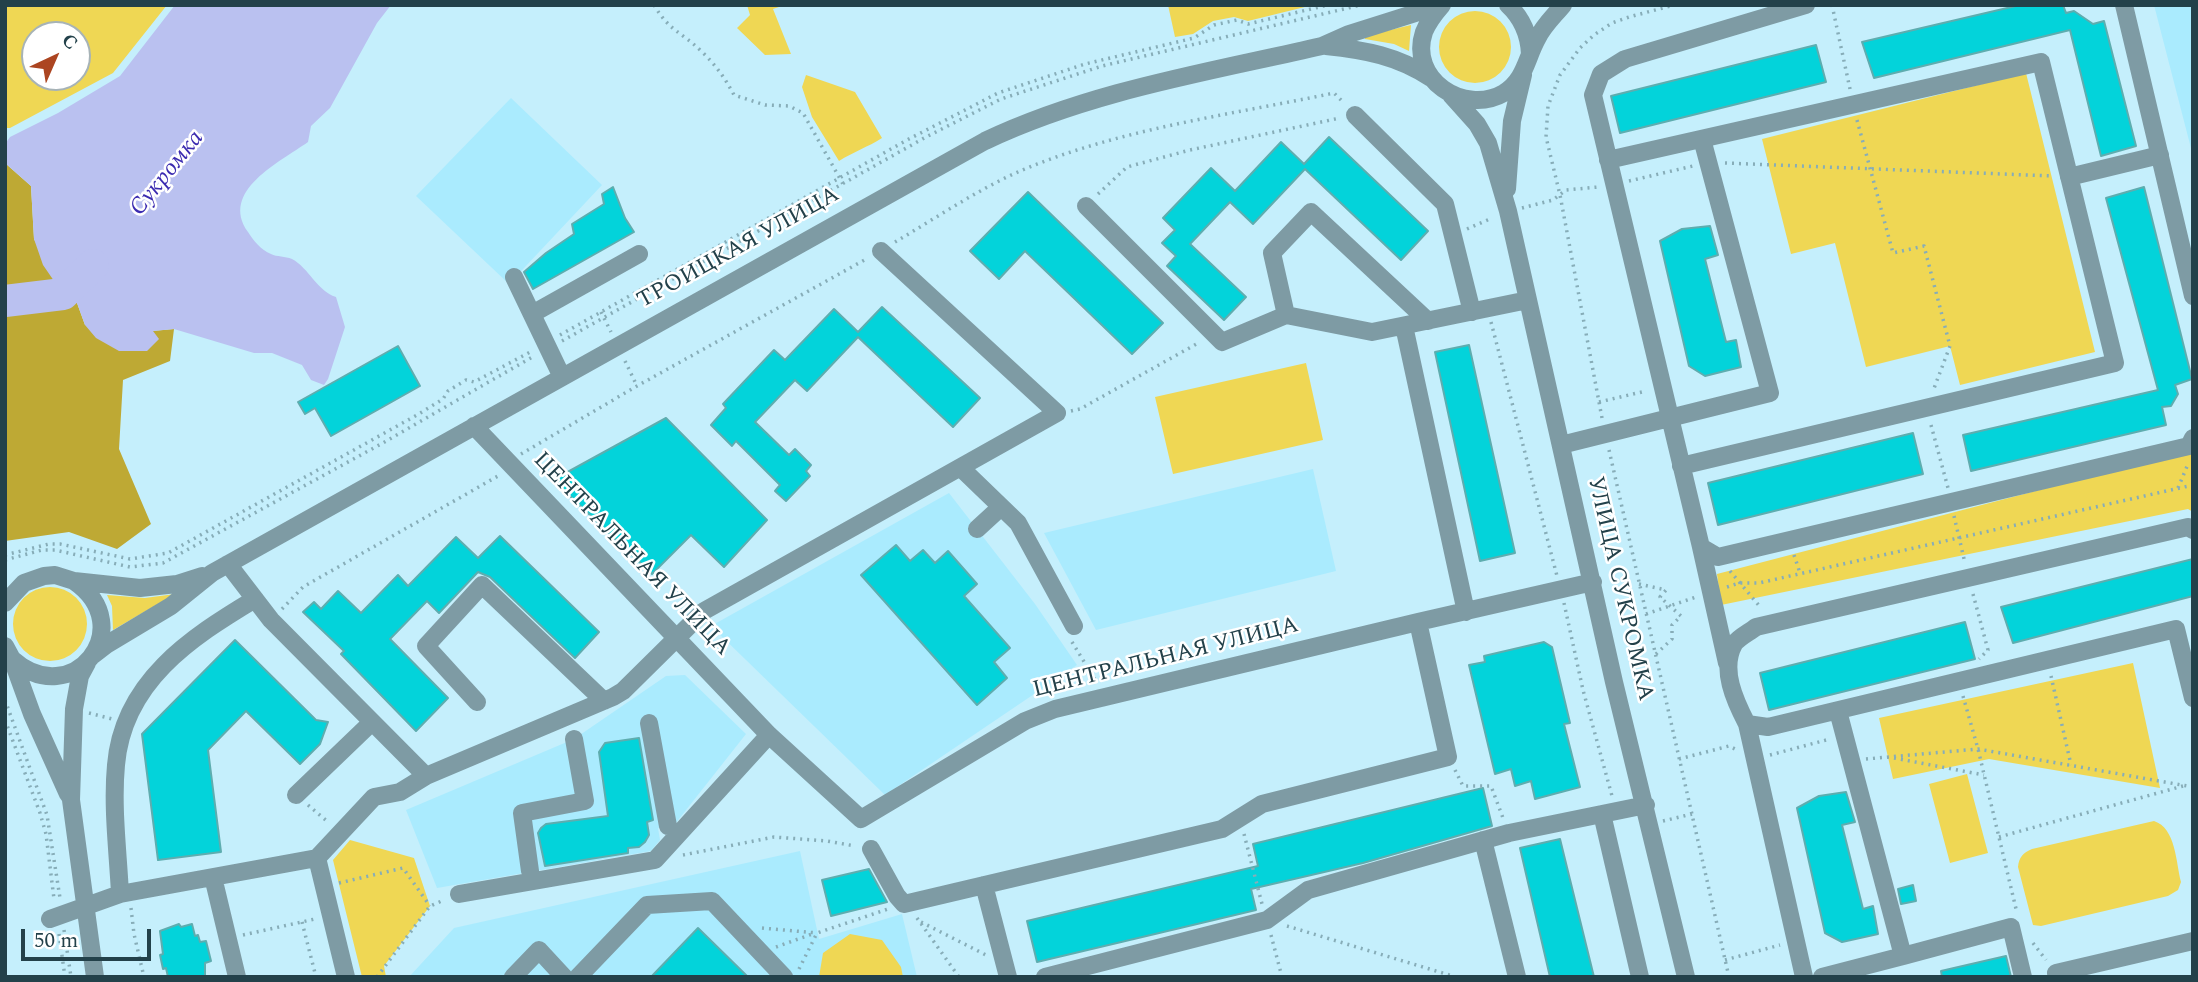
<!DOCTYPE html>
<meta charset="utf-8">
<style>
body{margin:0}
#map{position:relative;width:2198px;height:982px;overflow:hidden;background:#c5effc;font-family:Spectral,serif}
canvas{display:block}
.frame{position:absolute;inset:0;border:7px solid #23414a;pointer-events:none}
.north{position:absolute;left:21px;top:21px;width:70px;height:70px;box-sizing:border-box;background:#fff;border:2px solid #a7b3b7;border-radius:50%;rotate:44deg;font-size:19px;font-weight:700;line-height:28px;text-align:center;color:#23414a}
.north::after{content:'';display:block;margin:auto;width:24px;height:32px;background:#ac4521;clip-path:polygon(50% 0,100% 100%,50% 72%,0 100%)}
.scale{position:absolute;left:21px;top:929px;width:130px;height:32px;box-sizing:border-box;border:4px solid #23414a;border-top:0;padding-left:9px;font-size:21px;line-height:24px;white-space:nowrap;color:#23414a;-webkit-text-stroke:5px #fff;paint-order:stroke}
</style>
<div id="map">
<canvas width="2198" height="982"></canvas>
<div class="frame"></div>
<div class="north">С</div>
<div class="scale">50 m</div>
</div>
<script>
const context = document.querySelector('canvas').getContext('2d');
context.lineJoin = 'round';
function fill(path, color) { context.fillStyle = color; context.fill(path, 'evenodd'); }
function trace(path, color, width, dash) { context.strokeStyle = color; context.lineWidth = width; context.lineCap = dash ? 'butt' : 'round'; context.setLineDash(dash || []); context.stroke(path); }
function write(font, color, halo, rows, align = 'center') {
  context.font = font + ' Spectral,serif'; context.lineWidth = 5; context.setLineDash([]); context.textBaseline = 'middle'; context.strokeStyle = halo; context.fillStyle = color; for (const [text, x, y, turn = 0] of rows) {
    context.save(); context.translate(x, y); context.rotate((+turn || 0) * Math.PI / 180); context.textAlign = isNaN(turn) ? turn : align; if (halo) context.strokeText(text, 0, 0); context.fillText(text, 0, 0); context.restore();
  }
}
fill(new Path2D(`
 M2154,5H2193V156Z
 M511,98L602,185L509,284L416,196Z
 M1313,469L1336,571L1096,630L1044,533Z
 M949,493L1035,604L1077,665L885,795L711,626Z
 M685,675L746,734L675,824L658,828L660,840L651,851L437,888L406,810L574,739L666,676Z
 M800,851L819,939L902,914L917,977H409L454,928Z`), '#aaebfe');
fill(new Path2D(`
 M5,5H167L113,73L10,128H5ZM35,35H77V77H35Z
 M747,5H785L773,9L791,54L765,55L737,28L750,15Z
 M1168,5H1313L1248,21L1234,17L1213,21L1193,34L1175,37Z
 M1439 47a36 36 0 1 1 72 0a36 36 0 1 1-72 0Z
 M1411,25L1409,51L1394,44L1365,39V36Z
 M2026,73L2095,352L1960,385L1950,346L1866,367L1835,243L1791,254L1762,139Z
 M806,75L855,92L882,138C868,147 853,152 839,161L812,117L802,87Z
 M1306,363L1323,440L1173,474L1155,397Z
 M2193,450V512L2188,509L1721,605L1717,574Z
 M13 624a37 37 0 1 1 74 0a37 37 0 1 1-74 0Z
 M175,594L113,630L112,606L107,595L145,598Z
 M2133,663L2160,788L1989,759L1893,779L1879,718Z
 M1967,774L1988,853L1950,863L1929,784Z
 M2154,821C2176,828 2176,863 2181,882L2178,890L2168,896L2041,926L2033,925L2018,867C2019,857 2023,853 2032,849Z
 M350,840L414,858L430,906L384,966L386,977H362L333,860Z
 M850,934L882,940L901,967L903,977H819L823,953Z`), '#efd754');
fill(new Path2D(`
 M5,163L31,186L34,239L63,294L77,303L85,325L152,331L174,329L170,361L123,380L119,449L151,524L117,549L69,532L5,541Z`), '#bea934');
fill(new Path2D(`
 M175,5H391L377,23L330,108L311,126L308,142C280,162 219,191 248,232C253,240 261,250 271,254C277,257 285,256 292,259C309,268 317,291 336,297L345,327L328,379L324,385L311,380L302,365L272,353H254L174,329L153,331L159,339L147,351H119L96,338L85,325L77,303L63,294L43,265L34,239L31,186L5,163V144L10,137L58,113L120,76Z`), '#bac1f0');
trace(new Path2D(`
 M5,301L63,294L93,265`), '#bac1f0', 32);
const building = new Path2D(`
 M2020,5H2063L2066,13L2074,11L2093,24L2104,21L2136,146L2101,156L2070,30L1874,78L1862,42Z
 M1816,45L1826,82L1620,133L1611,96Z
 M1329,137L1428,231L1401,260L1305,169L1253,224L1230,202L1190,244L1246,297L1224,320L1167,266L1176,256L1162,243L1175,230L1163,218L1211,168L1235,191L1281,142L1304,164Z
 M613,187L625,218L634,232L533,289L524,272L546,253L574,234L572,224L604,204L602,194Z
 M2144,187L2192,379L2175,385L2178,394L2171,406L2162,407L2166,425L1971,471L1963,435L2158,390L2106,198Z
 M1028,192L1163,323L1132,354L1025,251L999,279L970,251Z
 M1710,226L1718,255L1705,259L1726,342L1736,340L1741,367L1705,376L1689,366L1660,241L1682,229Z
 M882,307L980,398L953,427L858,337L807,391L795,380L755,422L789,455L795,449L811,465L806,471L810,476L786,501L775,491L780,485L736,441L732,446L711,425L726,408L723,404L774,350L785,360L834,309L858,332Z
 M1469,345L1515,553L1480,561L1435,352Z
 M398,346L420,386L331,436L315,408L305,414L298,402Z
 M666,418L767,520L724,567L691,535L652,574L553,480Z
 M1913,433L1923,474L1718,525L1708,483Z
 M500,536L599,632L575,658L490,577L478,572L439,613L427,601L390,639L448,698L416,731L341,654L344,651L303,612L314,602L321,609L338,591L361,613L398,575L408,586L456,537L478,558Z
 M896,545L910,561L923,550L935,563L948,551L977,584L964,596L1010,648L994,662L1007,678L977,705L861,575Z
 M2193,559V596L2013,643L2001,607Z
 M1965,622L1975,659L1769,710L1760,673Z
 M235,640L316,720L328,722L320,744L300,764L246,711L208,750L221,852L158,860L142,734Z
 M1544,642L1552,647L1570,723L1564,724L1580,787L1535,799L1531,781L1515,786L1511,769L1495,774L1469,665L1485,662L1484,656Z
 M639,738L653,820L647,822L649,835L645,842L639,847L628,848V853L545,866L538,833L541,828L546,824L608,816L599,752L605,743Z
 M1483,788L1492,826L1363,863L1251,889L1256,910L1037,962L1027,921L1258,866L1253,844Z
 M1846,792L1855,822L1842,825L1863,909L1873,906L1878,934L1842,942L1825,933L1797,808L1819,796Z
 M1560,839L1594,977H1550L1520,848Z
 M869,869L887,902L831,916L822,880Z
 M1913,885L1916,901L1901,904L1898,889Z
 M179,924L181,927L192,924L195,936L198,935L200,942L206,941L211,961L205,963V977H168L166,968L163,969L160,955L163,954L160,931Z
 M698,928L748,977H651Z
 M2006,956L2011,977H1942L1941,971Z`);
fill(building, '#03d3da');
trace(building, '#5eadaf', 2);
trace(new Path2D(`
 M654,5C670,32 682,32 701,51C715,64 725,78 734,95L765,105L789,106L803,113L843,184
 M1832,5L1850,89
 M1857,120L1893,253L1924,246L1950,346L1933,391
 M1725,163L2053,176
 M1629,181L1693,166
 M1098,194L1127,167L1190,150L1340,118
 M1522,208L1553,200L1566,190L1598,187
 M1467,229L1492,218
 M895,242C936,218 977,190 1020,171C1119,129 1229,115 1334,93L1344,103
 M601,312L611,332
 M1491,322L1557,576
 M560,335L907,140L998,93L1085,64L1194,38L1214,25L1237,20L1248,24L1328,5
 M562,341L926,137L1001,99L1102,66L1361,5
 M625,361L637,386
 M1599,402L1646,391
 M1071,411L1080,409L1200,342
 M1602,418L1560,195L1546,137L1548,106L1560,75L1580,48L1594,35L1612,23L1629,17L1674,5
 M1931,425L1948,488
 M1609,450L1729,977
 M521,454L637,386L868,258
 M2178,488L2188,464
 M1954,516L1965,563
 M5,555L49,544H60L130,559L168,553L417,415L443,399L448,391L466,380L474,382L532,351
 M1794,555L1800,573
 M5,560L42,550H55L130,567L163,563L381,444L534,356
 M1730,571L1761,608
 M1639,584L1666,590L1660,597L1681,616L1672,625V639L1655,655
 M1727,587L1739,583H1759L2193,485
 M1973,594L1988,650L1979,659
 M1564,603L1583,690L1612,796
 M282,609L303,587L498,476
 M1646,614L1696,597
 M1072,642L1097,683
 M2051,676L2071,765
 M1963,696L1978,749L2017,913
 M5,700L47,815L60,898
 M89,713L112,719
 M5,720L40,813L46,834L54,899
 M1770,755L1830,739
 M1894,758L1984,775
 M1679,759L1729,746L1737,750
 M1866,759L1978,749L2193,787
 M1455,770L1463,786H1491L1503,818
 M308,805L328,822
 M1663,821L1692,814
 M1244,834L1262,904
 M1999,837L2183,786
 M683,855L774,837L827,841L855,846
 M339,883L403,868L430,906
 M131,908L134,934L144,977
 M917,918L959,977
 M302,922L316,977
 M921,922L986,955
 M1287,926L1456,977
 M762,928L817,933
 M64,930L71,977
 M59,934L65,977
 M243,935L315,919
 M1271,935L1282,977
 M2033,943L2046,960
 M776,947L815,933
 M1725,960L1780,945
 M799,969L817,933L888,909
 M377,977L430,906L444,900`), '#87adb8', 3.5, [2, 5]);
trace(new Path2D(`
 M1442,5C1435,13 1428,22 1424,32C1408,79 1464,116 1504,93C1525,80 1526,59 1537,39C1543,26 1554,16 1563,5
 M1508,5C1522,18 1529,34 1530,54
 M1806,5L1625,59L1601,74L1593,95L1701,547L1718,557L2189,446L2193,438
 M2124,5L2193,296
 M1326,46C1365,50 1398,56 1431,78
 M1451,95L1477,124L1488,143L1508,211L1614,682L1686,977
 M1355,115L1445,204L1472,312
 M1608,160L2041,62L2115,363L1681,466
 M2069,177L2160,155
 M1507,189L1512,121L1523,75
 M1086,206L1222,342L1286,315L1372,332L1528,300
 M514,277L562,377
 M532,314L639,254
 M1286,315L1272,253L1311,212L1428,321
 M1404,326L1466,612
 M474,426L769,735L861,819L1025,721L1055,709L1418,622L1593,582
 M1561,445L1770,393L1702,139
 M961,468L1018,523L1074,626
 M977,529L1001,507
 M2193,530L2188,527L1756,627C1750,632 1739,637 1734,644C1720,669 1735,701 1747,724L1768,727L2176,629L2193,698
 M1701,547L1727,663
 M228,564L271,620L426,776
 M5,603L24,583L44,576L55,575L74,581L140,588L177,584L202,576
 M5,646L12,659L32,714L68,794
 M93,655L106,645L171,606L212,573L985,141C1090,91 1209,72 1322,46L1349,34L1441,5
 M12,659C72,713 141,627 74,581
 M87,663L80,676L74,709L71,800L95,977
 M477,702L426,646L482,585L604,701
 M649,723L668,826
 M1747,724L1804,977
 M296,795L372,722
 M1602,814L1640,977
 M1483,840L1517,977
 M871,849L897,896L904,904L1222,829L1262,804L1448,757L1418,622
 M317,858L346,977
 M530,871L522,813L585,801L574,739
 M213,877L237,977
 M984,885L1008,977
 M120,894C118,852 112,807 116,765C123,682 190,638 255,599
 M459,894L655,860L769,735
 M50,919L120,894L317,858L374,797L400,792L426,776L613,697L623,691L704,611L1057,413L881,251
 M1903,956L2011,927L2023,977
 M2056,973L2193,941
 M513,977L539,950L564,977
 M578,977L647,905L712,901L784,977
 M1045,977L1267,920L1308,890L1509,833L1646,805
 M1822,977L1903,956L1838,711`), '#7e9ba4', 18);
write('23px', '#23414a', '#fff', [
 ["ТРОИЦКАЯ УЛИЦА",739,249,-29],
 ["ЦЕНТРАЛЬНАЯ УЛИЦА",631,555,46],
 ["УЛИЦА СУКРОМКА",1619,589,77],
 ["ЦЕНТРАЛЬНАЯ УЛИЦА",1166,659,-14]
]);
write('italic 24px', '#3b2bb0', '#fff', [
 ["Сукромка",168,174,-51]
]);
</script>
